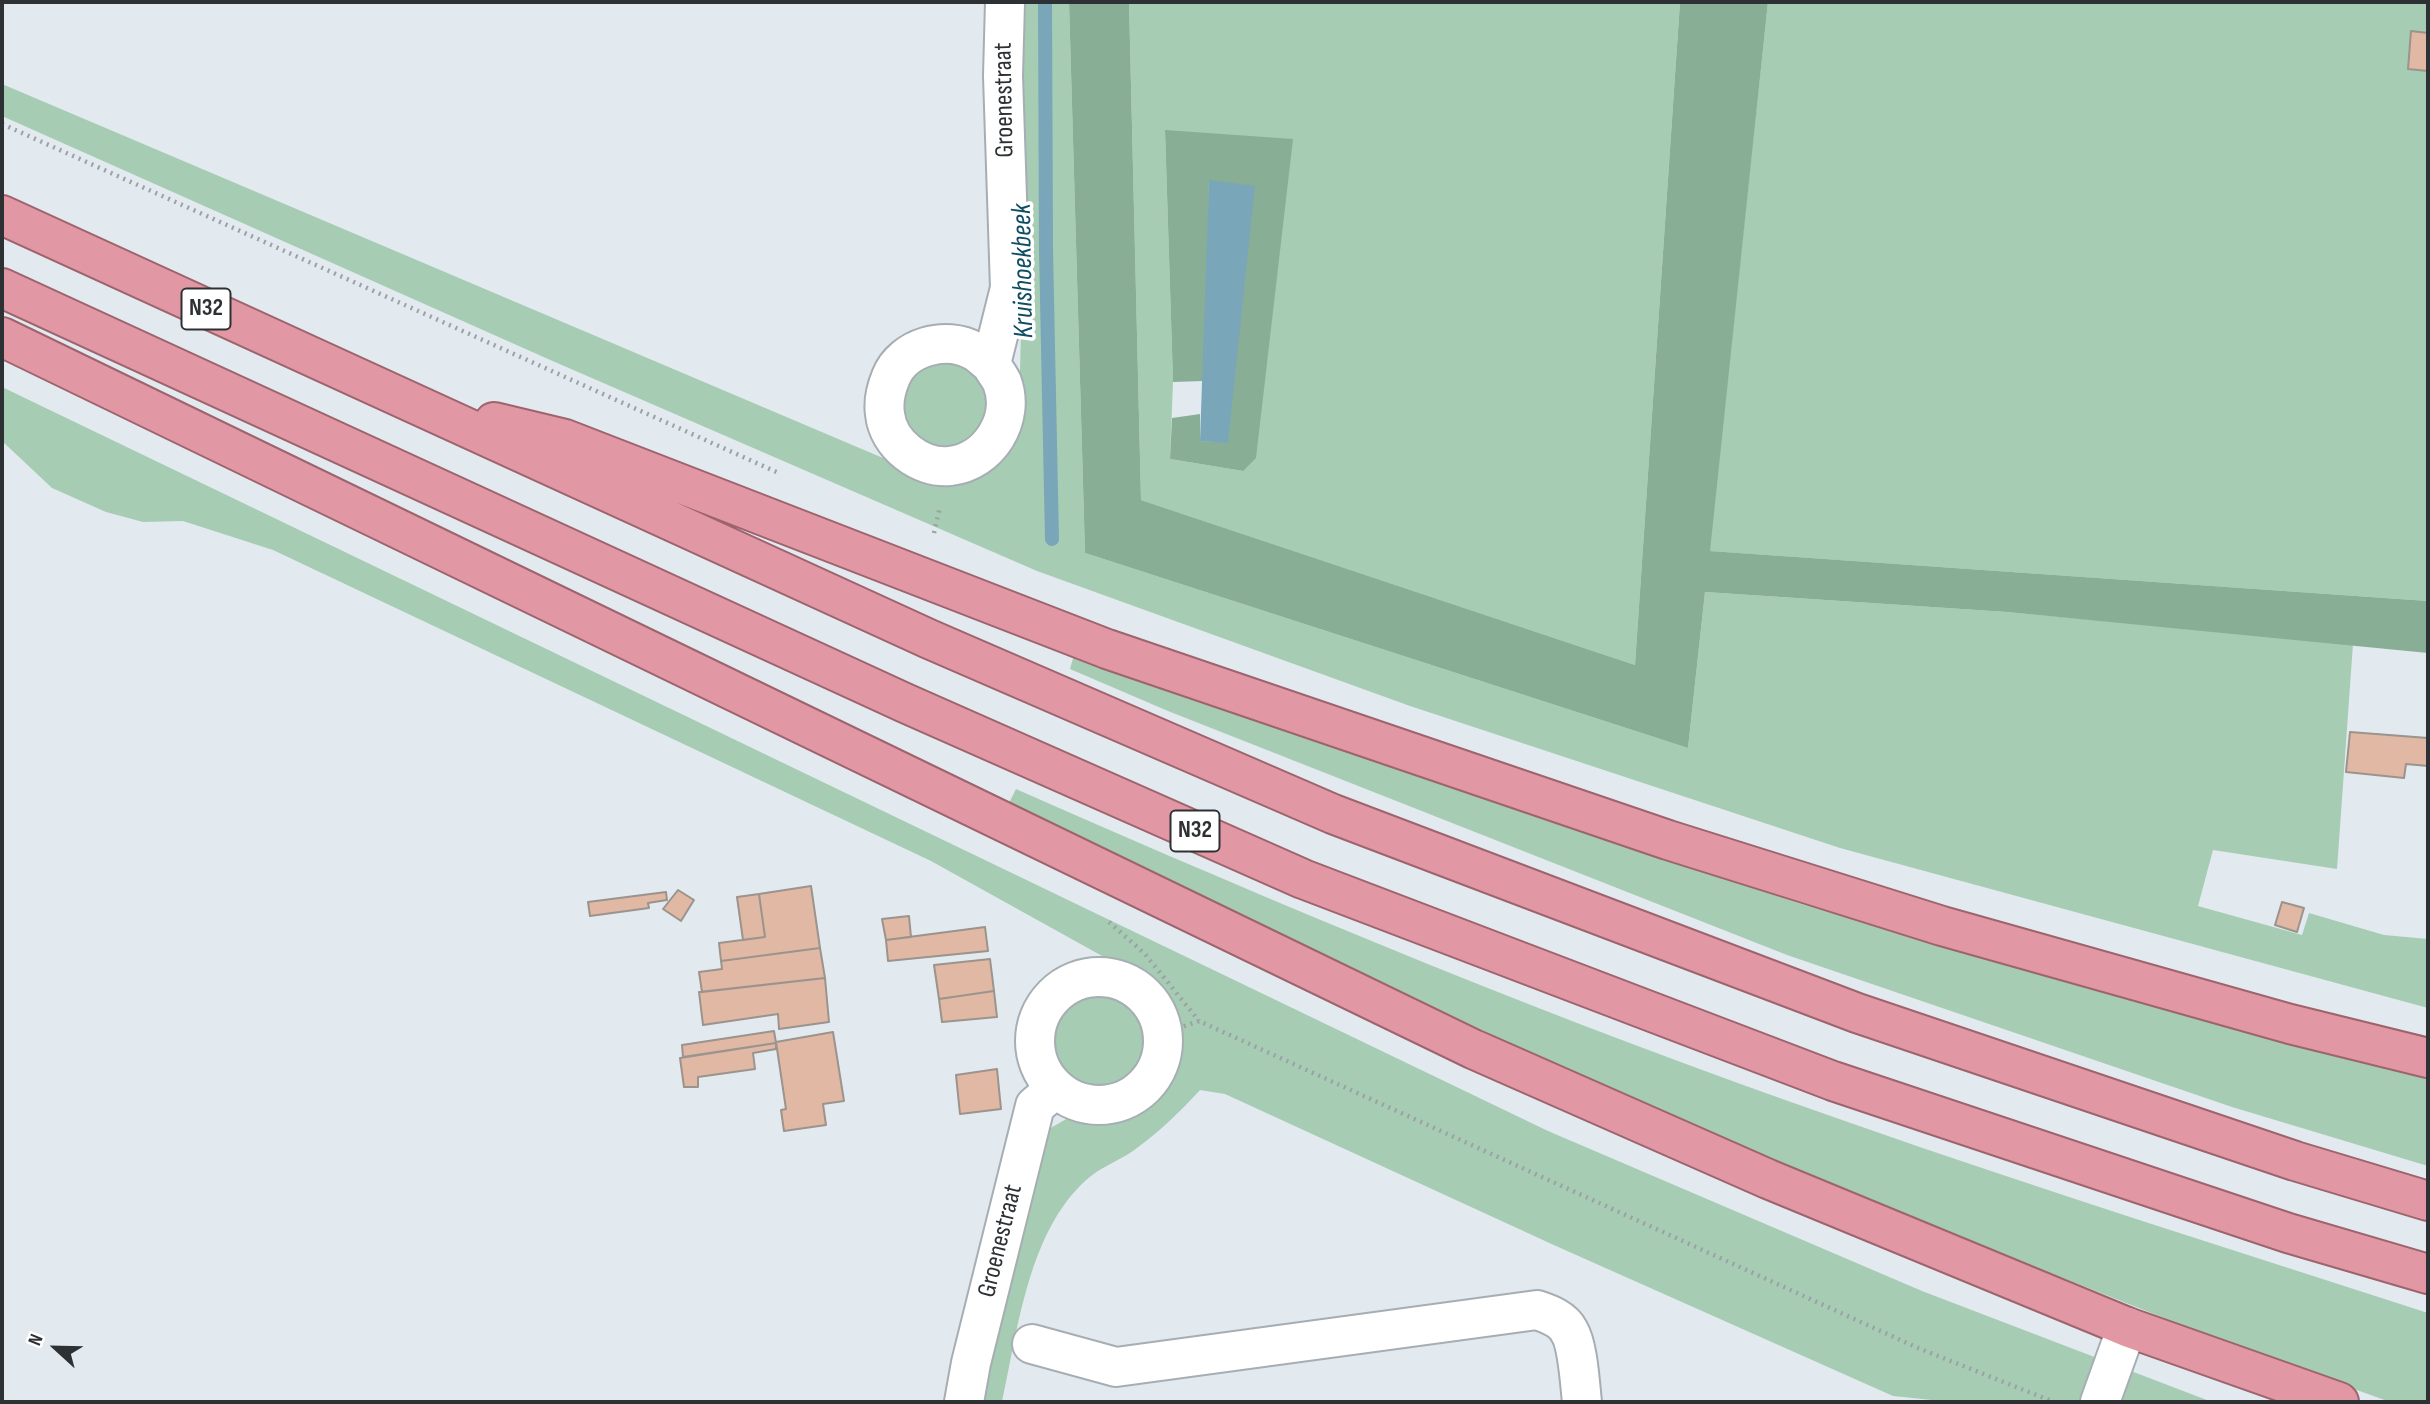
<!DOCTYPE html>
<style>
body{margin:0}
#map{position:relative;width:2430px;height:1404px;overflow:hidden;background:#e2eaf0;font-family:"Sofia Sans Condensed",sans-serif}
canvas{display:block}
.frame{position:absolute;inset:0;border:4px solid #2e3133;pointer-events:none}
.north{position:absolute;left:21px;top:1313px;width:70px;height:70px;-webkit-text-stroke:5px #fff;paint-order:stroke;rotate:292deg;font-size:19px;font-weight:700;line-height:28px;text-align:center;color:#2e3133}
.north::after{content:'';display:block;margin:auto;width:24px;height:32px;background:#2e3133;clip-path:polygon(50% 0,100% 100%,50% 72%,0 100%)}
</style>
<div id="map">
<canvas width="2430" height="1404"></canvas>
<div class="frame"></div>
<div class="north">N</div>
</div>
<script>
const context = document.querySelector('canvas').getContext('2d');
context.lineJoin = 'round';
function fill(path, color) { context.fillStyle = color; context.fill(path, 'evenodd'); }
function trace(path, color, width, dash) { context.strokeStyle = color; context.lineWidth = width; context.lineCap = dash ? 'butt' : 'round'; context.setLineDash(dash || []); context.stroke(path); }
function write(font, color, halo, rows, align = 'center') {
  context.font = font + ' "Sofia Sans Condensed",sans-serif'; context.lineWidth = 7; context.setLineDash([]); context.textBaseline = 'middle'; context.strokeStyle = halo; context.fillStyle = color; for (const [text, x, y, turn = 0] of rows) {
    context.save(); context.translate(x, y); context.rotate((+turn || 0) * Math.PI / 180); context.textAlign = isNaN(turn) ? turn : align; if (halo) context.strokeText(text, 0, 0); context.fillText(text, 0, 0); context.restore();
  }
}
fill(new Path2D(`
 M1015,2H1069L1085,553L1688,748L1705,592L2007,612L2353,644L2337,869L2213,850L2198,906L2302,935L2309,913L2384,935L2428,939V1008L1840,848L1410,706L1037,571L548,359L2,116V84L883,458L919,481L980,475L1004,458L1014,447L1019,413L1021,329Z
 M1129,2H1680L1635,665L1141,500ZM1165,130L1243,471L1170,459L1173,382Z
 M1768,2H2428V601L1709,551Z
 M929,361L972,364L996,399L972,450L917,446L897,407L906,379Z
 M2,387L1548,1131L1922,1291L2212,1402H1951L1893,1396L1556,1246L1225,1094L1200,1090C1181,1111 1160,1131 1137,1148C1123,1159 1105,1165 1091,1176C1029,1226 1018,1329 1002,1402H973L1034,1148L1049,1129L1068,1118L1109,1119L1143,1107L1168,1073L1176,1042L1175,1017L1140,977L931,861L273,550L183,521L143,522L106,512L52,488L2,441Z
 M1074,655L1172,693L1801,904L2252,1032L2428,1077V1166L2232,1107L1787,955L1168,711L1070,669Z
 M1016,789C1288,909 1564,1024 1845,1121C2038,1189 2234,1250 2428,1313V1402H2390L2222,1341L1816,1180L1522,1049L1009,803Z
 M1053 1039a46 46 0 1 1 92 0a46 46 0 1 1-92 0Z`), '#a6ccb3');
fill(new Path2D(`
 M1069,2H1129L1141,500L1635,665L1680,2H1768L1710,551L2428,601V653L2007,612L1705,592L1688,748L1085,553Z
 M1165,130L1293,139L1256,458L1243,471L1170,459L1172,418L1200,414V441L1228,442L1209,180L1204,381L1173,382Z`), '#88af96');
fill(new Path2D(`
 M1209,180L1255,186L1228,443L1200,441Z`), '#79a6b9');
trace(new Path2D(`
 M1045,2L1046,250L1052,539`), '#79a6b9', 14);
const building = new Path2D(`
 M2411,31L2428,33V71L2408,69Z
 M2350,732L2428,738V766L2406,764L2404,778L2346,772Z
 M811,886L820,948L721,961L719,943L765,937L759,894Z
 M678,890L694,900L681,921L663,909Z
 M666,892L667,900L648,903L649,908L590,916L588,902Z
 M759,894L765,937L743,940L737,897Z
 M2282,902L2304,908L2297,932L2275,925Z
 M909,916L911,937L886,940L882,919Z
 M985,927L988,951L888,961L886,940Z
 M820,948L825,978L702,992L699,972L722,969L721,961Z
 M990,959L994,991L939,999L934,965Z
 M825,978L829,1022L779,1029L778,1014L703,1025L699,992Z
 M994,991L997,1017L942,1022L939,999Z
 M774,1031L776,1043L683,1057L682,1045Z
 M833,1032L844,1101L823,1104L826,1125L784,1131L781,1110L786,1109L776,1042Z
 M776,1043V1049L753,1053L755,1069L698,1077V1087H684L680,1058Z
 M997,1069L1001,1109L960,1114L956,1075Z`);
fill(building, '#e1b8a3');
trace(building, '#9b938e', 2);
const minor = new Path2D(`
 M991,364C985,360 980,354 974,351C946,335 903,347 891,377C886,389 883,401 885,414C888,444 920,469 950,466C989,462 1016,419 1002,382C999,376 994,370 991,364L1010,288L1003,76L1005,2
 M1035 1041a64 64 0 1 1 128 0a64 64 0 1 1-128 0Z
 M1032,1344L1116,1367L1537,1310C1549,1314 1563,1319 1569,1331C1578,1345 1580,1385 1582,1402
 M964,1402L971,1363L1035,1106L1055,1089
 M2100,1402L2127,1327`);
const trunk = new Path2D(`
 M2,215L929,639L1333,814L1857,1013L2295,1161L2428,1201
 M2,288L905,703L1303,879L1833,1081L2288,1233L2428,1274
 M2,337L1473,1049L1768,1179L2127,1327L2339,1402
 M494,422L565,439L1107,649L1668,840L1942,926L2290,1024L2428,1058`);
trace(minor, '#a6aeb4', 42);
trace(trunk, '#9e646e', 42);
trace(new Path2D(`
 M2,124L781,474
 M934,533L940,507
 M1109,922L1145,954L1199,1021
 M1164,1033L1199,1021L1918,1348L2054,1402`), '#9ba1a5', 4.5, [2, 5]);
trace(minor, '#fff', 38);
trace(trunk, '#e298a4', 38);
for (const [x, y, w] of [
 [206,309,49],
 [1195,831,49]
]) { const box = new Path2D(); box.roundRect(x - w / 2, y - 20.5, w, 41, 5); context.fillStyle = '#fff'; context.fill(box); trace(box, '#2e3133', 2); }
write('bold 24px', '#2e3133', null, [
 ["N32",206,309],
 ["N32",1195,831]
]);
write('26px', '#2e3133', '#fff', [
 ["Groenestraat",1005,100,-91],
 ["Groenestraat",1001,1241,-76]
]);
write('italic 28px', '#0f4d62', '#fff', [
 ["Kruishoekbeek",1024,271,-91]
]);
</script>
